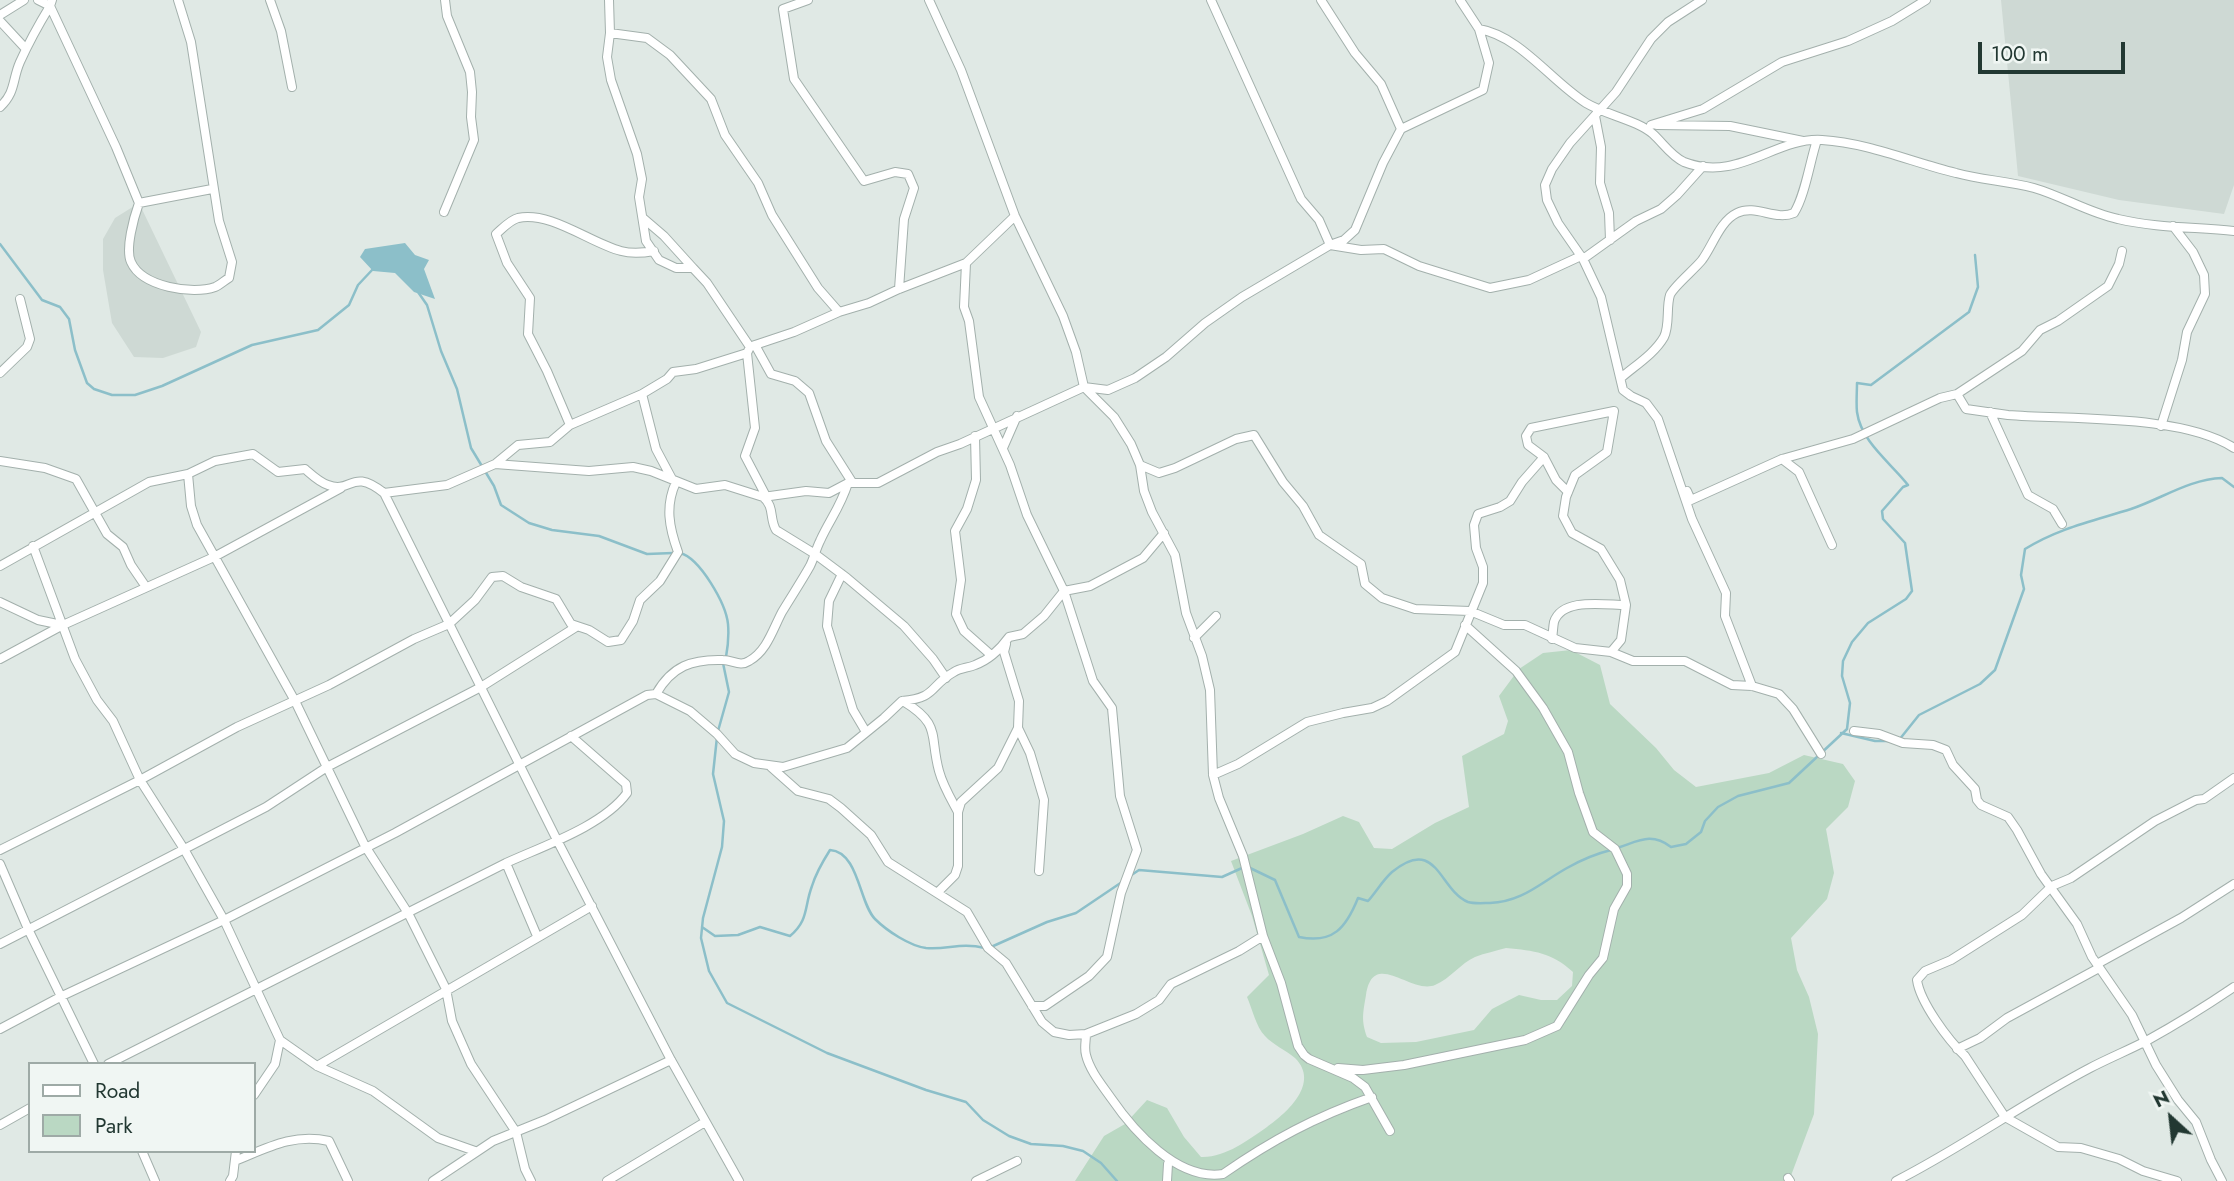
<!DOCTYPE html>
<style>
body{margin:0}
#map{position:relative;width:2234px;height:1181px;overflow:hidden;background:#e0e9e5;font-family:Jost,sans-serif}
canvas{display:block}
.legend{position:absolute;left:28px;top:1062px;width:228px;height:91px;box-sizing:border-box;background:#f0f6f3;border:2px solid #9eaaa6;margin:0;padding:9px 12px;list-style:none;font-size:21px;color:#223832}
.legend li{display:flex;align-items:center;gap:14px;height:35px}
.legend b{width:35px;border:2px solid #9eaaa6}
.north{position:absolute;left:2136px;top:1083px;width:70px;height:70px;-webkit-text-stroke:5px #f0f6f3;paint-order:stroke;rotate:333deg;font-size:19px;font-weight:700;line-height:28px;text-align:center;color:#223832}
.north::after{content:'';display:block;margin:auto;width:24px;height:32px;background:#223832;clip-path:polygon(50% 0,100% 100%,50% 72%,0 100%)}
.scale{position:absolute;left:1978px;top:42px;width:147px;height:32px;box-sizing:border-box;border:4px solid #223832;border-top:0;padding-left:9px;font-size:21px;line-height:24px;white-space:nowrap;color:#223832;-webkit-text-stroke:5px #f0f6f3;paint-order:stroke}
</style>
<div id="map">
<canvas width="2234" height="1181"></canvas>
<ul class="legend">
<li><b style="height:9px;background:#fff"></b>Road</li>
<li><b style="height:19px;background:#bad8c3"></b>Park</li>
</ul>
<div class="north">N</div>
<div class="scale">100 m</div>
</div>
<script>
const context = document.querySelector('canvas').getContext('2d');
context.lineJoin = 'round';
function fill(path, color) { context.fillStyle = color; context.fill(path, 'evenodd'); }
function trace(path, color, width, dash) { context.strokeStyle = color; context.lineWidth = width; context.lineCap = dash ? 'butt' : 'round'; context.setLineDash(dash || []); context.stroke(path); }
fill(new Path2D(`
 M2001,0H2234V185L2224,214L2119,200L2018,176Z
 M139,203L201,332L196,347L163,358L134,357L112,323L103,270V239L115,218Z`), '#ced9d4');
fill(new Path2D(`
 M1571,650L1600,665L1610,704L1656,748L1674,770L1696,787L1769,773L1804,755L1843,764L1855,781L1848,807L1826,829L1834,873L1827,899L1791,938L1797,970L1809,997L1818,1034L1814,1114L1789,1181H1075L1104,1136L1125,1124L1147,1100L1167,1108L1184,1137L1201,1157C1225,1158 1248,1140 1267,1127C1288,1112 1320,1083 1295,1058C1286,1050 1273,1045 1265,1036C1256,1027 1252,1008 1247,997L1269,975L1252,916L1231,861L1303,834L1343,816L1359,822L1374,848L1392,849L1435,823L1469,807L1462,756L1504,734L1508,721L1499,696L1519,669L1543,653ZM1506,948C1535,951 1551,952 1573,972L1572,986L1557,1000H1541L1519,995L1492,1009L1474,1030L1416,1042L1381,1043L1367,1037C1361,1020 1363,1013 1366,995C1373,948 1411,995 1435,985C1450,979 1461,963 1475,957C1485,953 1496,951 1506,948Z`), '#bad8c3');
fill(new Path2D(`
 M405,243L415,255L429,260L424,269L435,299L414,292L395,273L373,271L360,257L365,249Z`), '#8cbfc9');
trace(new Path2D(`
 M0,244L42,300L60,307L69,319L75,350L87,383L94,389L112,395H135L162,386L252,345L318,330L349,305L358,285L373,269
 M418,292L427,305L441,351L457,389L471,448L494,486L501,505L529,523L552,530L599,536L647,554L673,553
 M680,553C700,558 726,604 728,624C729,635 728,646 726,657
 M718,731L729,692L723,663
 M1841,733L1875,741H1893
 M717,737L713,774L724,821L722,847L703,918L701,938L709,971L727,1003L827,1053L926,1090L966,1102L983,1120L1009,1136L1031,1144L1063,1146L1083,1151L1101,1163L1117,1181
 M1899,740L1919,715L1980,684L1995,670L2024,589L2021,575L2025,549C2059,528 2093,521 2131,509C2161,499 2190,479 2222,478L2234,487
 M1617,848C1639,841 1651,832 1671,847L1686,844L1701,832L1705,821L1718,807L1738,796L1789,783L1847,729L1850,703L1842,676L1843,661L1852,642L1868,623L1906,599L1912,591L1905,543L1883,519L1882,511L1903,487L1908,485C1891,463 1861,442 1857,412C1856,403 1857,392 1857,383L1871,385L1969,312L1978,287L1975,255
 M1248,867L1275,880L1299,937C1333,944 1346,928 1358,898L1368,901C1376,892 1383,880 1392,872C1437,835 1439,890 1468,902C1474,904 1484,903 1490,903C1522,902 1540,883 1567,868C1581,860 1595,854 1611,850
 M1130,876L1139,870L1222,877L1242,868
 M702,927L715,936L738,935L760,927L790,936C809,920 804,907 812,886C816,873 823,861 830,850C859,852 859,903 875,919C887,931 910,946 926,948C948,950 960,942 985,948
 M991,947L1047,922L1076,913L1122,882`), '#8cbfc9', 2.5);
const street = new Path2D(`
 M52,0L50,6L116,147L139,203L212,189
 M270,0L281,31L292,87
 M609,0L610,33L607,57L611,80L637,154L642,179L639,197L646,241L659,260L676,268H693L707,283L750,347
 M808,0L783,9L794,79L864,181L895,172L908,174L914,188L904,219L899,289
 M929,0L961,70L1015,216L1063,316L1076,352L1084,387L1114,417L1131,444L1140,465L1144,491L1152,512L1175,555L1186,613L1202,656L1210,690L1213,775L1219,798L1243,856L1263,936L1281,983L1298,1046L1304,1055L1309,1059L1353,1078L1365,1087L1390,1131
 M1211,0L1301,199L1319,220L1330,245L1361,250L1384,249L1419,266L1490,288L1529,280L1581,256
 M1321,0L1355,53L1381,84L1401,129
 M1460,0L1479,29
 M1702,0L1668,22L1651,39L1616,92L1570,143L1552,169L1545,185L1547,200L1558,223L1583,259L1601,297L1623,390L1631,396L1646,403L1658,419L1692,519L1726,593L1725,616L1752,686
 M0,15L24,0
 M0,21L26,49
 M610,33L647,38L670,55L711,99L725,135L758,183L772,215L818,288L839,312
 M0,107C16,92 12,80 20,62C29,42 39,24 50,6L38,0
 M1595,116L1601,147L1600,183L1609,213L1610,240
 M1651,125L1703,109L1782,62L1848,41L1892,21L1926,0
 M1657,125L1730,126L1803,141
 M139,203C134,217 125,249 131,262C142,287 193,295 215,287C220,285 225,280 229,278L232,262L219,221L191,42L178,0
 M444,212L474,140L471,117L472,92L470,72L447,16L445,0
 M643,218L664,236L693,268
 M1583,259L1636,221L1661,209L1677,195L1703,166
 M966,263L964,307L969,321L979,397L1010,465L1027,515L1064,591L1093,681L1112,708L1120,796L1137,850L1121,893L1107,957L1089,976L1045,1006H1032
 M755,345L771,374L795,381L809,393L826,441L852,482
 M747,353L755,428L745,456L766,496
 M0,373L27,347L30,339L20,299
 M1622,377C1636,365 1655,353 1664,337C1670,325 1666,307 1670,295C1673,287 1695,269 1702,260C1713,245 1720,221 1737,213C1756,204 1775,221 1794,213C1805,196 1810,161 1817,140
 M642,394L656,449L672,479
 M1957,394L2022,351L2040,330L2058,321L2108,286L2119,264L2122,251
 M1990,412L2028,495L2053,509L2062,524
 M570,425L547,371L528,334L530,298L507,263L496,234C503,228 510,220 518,218C551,211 590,243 621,251C632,254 643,253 654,251
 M2161,426L2182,360L2187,332L2205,294L2204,275L2193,252L2173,226
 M975,436L976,480L967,509L955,531L961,580L956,614L964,631L991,655
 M1003,448L1017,416
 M1782,459L1799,472L1832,545
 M0,461L45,468L76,479L107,534L123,547L131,565L146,587
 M495,464L518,445L550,442L570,425L642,394L667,379L673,372L696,369L747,353L750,347L755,345L794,332L839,312L869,303L899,289L966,263L1015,216
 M1140,465L1159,473L1175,468L1236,439L1254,435L1283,482L1303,506L1319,535L1361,564L1365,584L1382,598L1415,609L1470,611L1504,625H1525L1575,648L1611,652L1633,661H1685L1732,685L1752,686L1779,694L1793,709L1821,754
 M188,474L191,506L197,525L295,701L365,846L408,913L446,989L452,1021L471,1064L516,1132L525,1169L531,1181
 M1687,491L1691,500L1782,459L1853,439L1940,398L1957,394L1966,409C1980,411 1994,413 2008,415C2070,420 2182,414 2234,448
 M1568,492L1556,480L1544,457L1528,445L1526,436L1531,428L1614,411L1607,452L1575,475L1566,497L1563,516L1572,533L1601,549L1620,580L1626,605L1621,640L1611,652
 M384,493L447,485L495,464L589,471L633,467L651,471L696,489L725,485L763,497L806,491L829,493L848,483H878L937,452L960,444L1084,387L1108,390L1135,378L1166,357L1205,323L1242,297L1330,245L1344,240L1355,230L1383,163L1401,129L1483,90L1489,63L1479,29C1520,36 1551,81 1586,103C1606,115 1637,120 1653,134C1663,143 1671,156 1684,162C1738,183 1775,137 1822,140C1869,143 1911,162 1956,173C1981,180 2008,181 2034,188C2062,196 2089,213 2118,219C2156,228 2196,227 2234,231
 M763,497C775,507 769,518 776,530L815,554L847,578L904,626L933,659L946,678
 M33,546L75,659L97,700L113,721L140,780L184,849L224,920L280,1040L317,1066L373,1091L438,1138L475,1151
 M0,566L149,482L188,474L215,461L253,454L278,472L305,469C312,475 319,482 328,485C352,494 351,467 384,493L557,840L671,1060L739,1181
 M842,574L829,601L827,626L853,710L866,732
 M0,602L38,620L62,625
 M1194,638L1216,616
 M1552,639C1553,633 1553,627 1554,622C1562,597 1605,605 1626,605
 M0,659L63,625L214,557L341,488
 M656,694C672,666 692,659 723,660C733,660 740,667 749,661C767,651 773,629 782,612C791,597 801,582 810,566C814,558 816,549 820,541C830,519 840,508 848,483
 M903,701C942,725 929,734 939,771C943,786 951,799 958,812
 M1018,728L1030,753L1044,800L1039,871
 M1854,731L1879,734L1903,743L1933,745L1946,750L1953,765L1975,789L1977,800L1981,805L2008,817L2017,830L2041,874L2077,924L2092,957L2132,1015L2156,1065L2178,1100L2196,1122L2211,1160L2222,1181
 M771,767L798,791L829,799L841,808L871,835L888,862L967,912L988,948L1006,963L1042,1022L1054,1032L1069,1035L1086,1034L1136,1014L1159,1000L1171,984L1239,951L1263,936
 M1213,775L1238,764L1307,722L1343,713L1372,708L1387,701L1455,652L1483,583V567L1476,548L1474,525L1478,514L1500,507L1510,501L1522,482L1544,457
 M0,850L140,780L237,727L329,685L414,639L449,624L475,600L492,577L503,576L521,587L556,599L571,624L589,630L608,642L621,640L633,621L640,600L660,581L678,552C669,527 665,506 676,482
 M506,863L537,936
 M0,864L28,929L94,1064
 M938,892L955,875L958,866V812L961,802L998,768L1018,728L1019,701L1004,652L1006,644
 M0,944L266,807L327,767L481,687L576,627
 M2097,964L2181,918L2234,884
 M0,1029L62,996L224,920L395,833L647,695L656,694L690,711L717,734L735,754L754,763L783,767L847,748L884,718L902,701C937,698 929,686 954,672C960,668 968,668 975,665C989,660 1001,648 1009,637L1023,634L1044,616L1064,591L1090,586L1143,558L1164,533
 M1086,1034C1086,1041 1084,1048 1086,1055C1090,1071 1102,1085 1111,1098C1133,1130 1177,1181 1223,1174C1272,1140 1315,1117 1372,1097
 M1957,1049L1980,1038L2007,1018L2099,968
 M108,1064L506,863C543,846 603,826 627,793L626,784L571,736
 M317,1066L592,906
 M1338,1068L1363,1070L1404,1065L1525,1040L1557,1026L1589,975L1603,958L1614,909L1627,886V874L1615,849L1593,832L1579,793L1568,752L1543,708L1516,671L1465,625
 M254,1095L275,1064L280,1040
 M0,1125L30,1108
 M142,1151L155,1181
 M235,1161C267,1148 293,1133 329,1141L348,1181
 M1788,1178L1790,1181
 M230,1181L233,1176L236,1151
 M433,1181L493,1141L545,1120L671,1060
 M607,1181L705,1122
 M976,1181L1017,1161
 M1167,1181L1168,1164
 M1896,1181C1963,1147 2023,1103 2090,1068C2109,1058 2129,1050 2148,1040C2177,1024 2206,1006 2234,987
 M2177,1181L2143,1171L2119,1159L2081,1148L2058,1147L2005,1117L1965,1056C1948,1040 1920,1002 1917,980L1925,971L1951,960L2022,915L2052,886L2071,878L2155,821L2196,800L2204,799L2234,778`);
trace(street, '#a3b0ac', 10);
trace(street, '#fff', 8);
</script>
